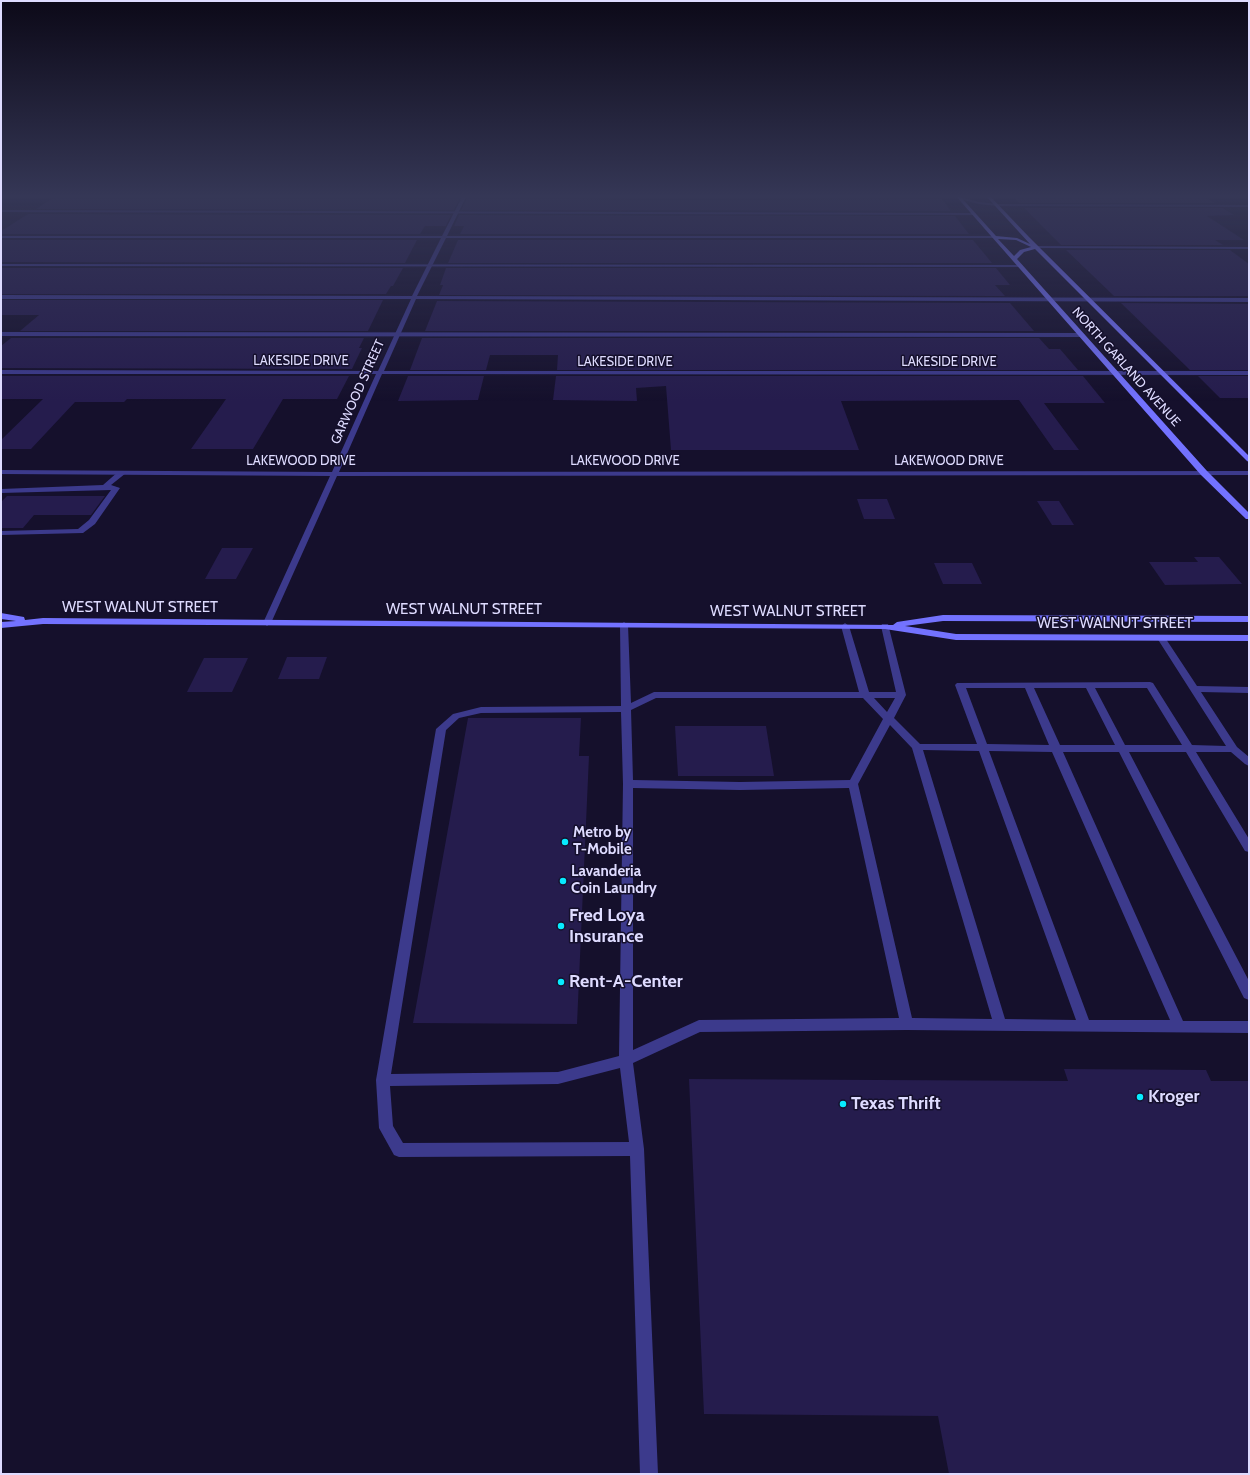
<!DOCTYPE html>
<style>
body{margin:0}
#map{position:relative;width:1250px;height:1475px;overflow:hidden;background:#15102c;font-family:Cabin,sans-serif}
canvas{display:block}
.frame{position:absolute;inset:0;border:2px solid #dedbff;pointer-events:none}
</style>
<div id="map">
<canvas width="1250" height="1475"></canvas>
<div class="frame"></div>
</div>
<script>
const context = document.querySelector('canvas').getContext('2d');
context.lineJoin = 'round';
function fill(path, color) { context.fillStyle = color; context.fill(path, 'evenodd'); }
function trace(path, color, width, dash) { context.strokeStyle = color; context.lineWidth = width; context.lineCap = dash ? 'butt' : 'round'; context.setLineDash(dash || []); context.stroke(path); }
function write(font, color, halo, rows, align = 'center') {
  context.font = font + ' Cabin,sans-serif'; context.lineWidth = 3; context.setLineDash([]); context.textBaseline = 'middle'; context.strokeStyle = halo; context.fillStyle = color; for (const [text, x, y, turn = 0] of rows) {
    context.save(); context.translate(x, y); context.rotate((+turn || 0) * Math.PI / 180); context.textAlign = isNaN(turn) ? turn : align; if (halo) context.strokeText(text, 0, 0); context.fillText(text, 0, 0); context.restore();
  }
}
fill(new Path2D(`
 M1011,195L1203,196L1215,203H1019Z
 M53,198L270,199L460,198L454,210L36,209Z
 M467,198L664,200L942,199L951,211L461,210Z
 M1024,208H1223L1234,215L1207,216L1244,240H1215L1223,245H1061Z
 M28,214L451,215L446,226H425L420,234H1V231Z
 M459,215L955,216L969,234H460L464,226H454Z
 M1,240H417L405,263L1,262Z
 M458,240H973L992,263H448Z
 M1066,250H1230L1249,264V296H1114Z
 M1,268H403L393,286H391L386,294H1Z
 M446,268H996L1010,285H995L1005,296L439,295L443,285H440Z
 M1,300H383L368,331H20L39,315H1Z
 M437,301L1010,303L1034,331H425Z
 M1121,303L1249,304V370H1190Z
 M11,338H364L359,348H362L352,369L1,368V346Z
 M422,338H1039L1049,349H1060L1078,370H557L558,355H490L486,370H410Z
 M1,376H349L337,399H283L253,449H191L226,399H127L124,402H75L31,449H1V440L43,399H1Z
 M408,376H484L478,400H476L398,401Z
 M556,376H1083L1105,403H1044L1079,450H1054L1019,400L841,401L859,450H671L666,386L636,388L637,401L553,400Z
 M1198,376H1249V398H1220Z
 M7,496H105L91,515H34L23,528H1V502Z
 M857,499H887L895,519H864Z
 M1037,501H1059L1074,525H1052Z
 M222,548H253L236,579H205Z
 M1194,557H1219L1242,584L1165,585L1149,562H1198Z
 M934,563H972L982,584H943Z
 M287,657H327L319,679H278Z
 M204,658H248L232,692H187Z
 M468,718H581L579,756H589L577,1024L413,1023Z
 M675,726H766L774,776H678Z
 M1064,1069L1206,1070L1211,1081H1249V1474H949L938,1416L704,1414L689,1079L1068,1081Z`), '#251c4d');
fill(new Path2D(`
 M1,210L974,213L976,214L974,215L1,212Z
 M1,264L1021,265L1023,266L1021,267L1,266Z
 M1,332L1082,333L1085,335L1082,337L1,336Z
 M119,471H122L126,473L111,485L120,488L95,524L83,533L1,535V531L78,529L89,520L111,490L1,493V489L103,485Z
 M624,622L628,625L631,703L654,692H859L841,626L845,623L849,626L869,692H896L881,626L882,624H888L906,695L894,718L920,744H977L955,685L957,683L1150,682L1153,683L1192,745L1226,746L1157,638L1161,635L1164,636L1197,686L1249,687V693L1201,692L1237,747L1249,757V766L1245,764L1231,752H1196L1249,839V852L1245,851L1186,752H1129L1249,981V1000L1244,998L1119,752H1063L1183,1021H1249V1033L907,1030L700,1032L633,1063L644,1149L658,1474H640L630,1156L399,1157L394,1155L379,1128L376,1080L436,729L453,714L481,707L621,706L620,625ZM966,688H1025L1049,745L987,744ZM1034,688H1086L1115,745H1060ZM1095,688H1147L1182,745H1125ZM656,698H863L883,719L850,780L740,782L633,780L631,710ZM874,698H895L887,712ZM621,712L623,784L619,1056L558,1072L391,1074L446,730L459,718L481,713ZM890,725L912,748L992,1019L912,1018L858,784ZM923,750L979,751L1076,1020L1005,1019ZM989,751L1052,752L1170,1020H1089ZM633,788L740,790L849,788L899,1018L699,1020L633,1050ZM620,1068L629,1142L403,1143L393,1126L390,1086L558,1084Z`), '#3c3a8c');
fill(new Path2D(`
 M463,195H467L447,236H995L997,237L995,238H446L417,296L1249,298V302L416,299L384,371H1249V375L382,374L339,472L1249,471V475L337,476L271,623L267,626L263,623L330,476L1,474V470L332,472L376,374H1V370L378,371L411,299H1V295L412,296L441,238H1V236H442Z
 M973,195H980L992,198L990,199Z
 M960,197L979,202L997,204L1249,205V207L997,206L979,204L959,199Z
 M1035,246L1249,247V249L1037,248Z`), '#3c3a8c');
fill(new Path2D(`
 M955,195H959L996,236L1017,238L1030,244L985,195H989L1029,237L1249,456V462L1247,461L1035,249L1024,252L1017,259L1207,471L1249,513V519H1246L1201,475ZM998,239L1016,240L1031,247L1020,250L1014,256Z
 M1,613L24,617L25,620L43,618L893,625L897,622L943,615L1249,616V622L943,621L905,626L956,634L1249,635V641L956,640L885,629L43,624L1,628V622L16,621L1,619Z`), '#7372ff');
const sky = context.createLinearGradient(0, 0, 0, 401);
sky.addColorStop(0, '#0c0918');
sky.addColorStop(0.49, '#353756');
sky.addColorStop(1, '#35375600');
context.fillStyle = sky;
context.fillRect(0, 0, 1250, 401);
for (const [x, y, r, color] of [
 [565,842,4,"#07ebff"],
 [563,881,4,"#07ebff"],
 [561,926,4,"#07ebff"],
 [561,982,4,"#07ebff"],
 [1140,1097,4,"#07ebff"],
 [843,1104,4,"#07ebff"]
]) { const dot = new Path2D(); dot.arc(x, y, r, 0, 2 * Math.PI); context.fillStyle = color; context.fill(dot); trace(dot, '#15102c', 1.5); }
write('13px', '#dedbff', '#15102c', [
 ["LAKESIDE DRIVE",301,361],
 ["LAKESIDE DRIVE",625,362],
 ["LAKESIDE DRIVE",949,362],
 ["NORTH GARLAND AVENUE",1126,367,48],
 ["GARWOOD STREET",358,392,-66],
 ["LAKEWOOD DRIVE",301,461],
 ["LAKEWOOD DRIVE",625,461],
 ["LAKEWOOD DRIVE",949,461]
]);
write('15px', '#dedbff', '#15102c', [
 ["WEST WALNUT STREET",140,608],
 ["WEST WALNUT STREET",464,610],
 ["WEST WALNUT STREET",788,612],
 ["WEST WALNUT STREET",1115,624]
]);
write('bold 15px', '#dedbff', '#15102c', [
 ["Metro by",573,833],
 ["T-Mobile",573,850],
 ["Lavanderia",571,872],
 ["Coin Laundry",571,889]
], 'left');
write('bold 18px', '#dedbff', '#15102c', [
 ["Fred Loya",569,916],
 ["Insurance",569,937],
 ["Rent-A-Center",569,982],
 ["Kroger",1148,1097],
 ["Texas Thrift",851,1104]
], 'left');
</script>
